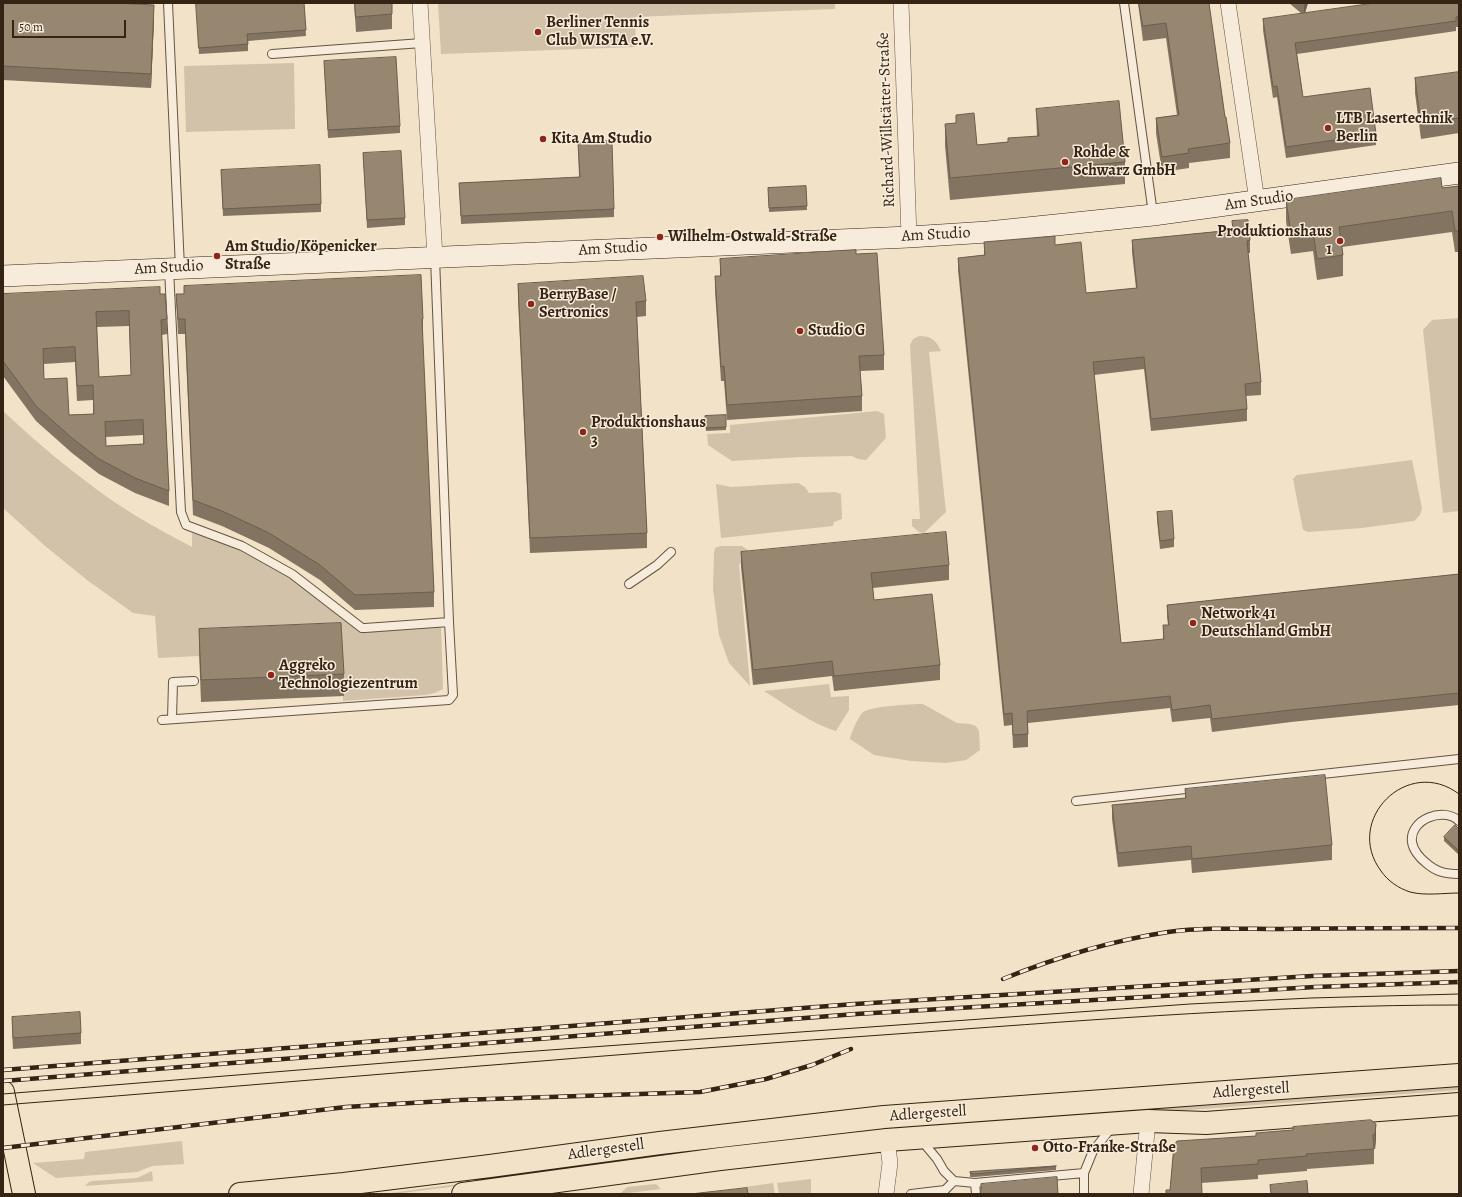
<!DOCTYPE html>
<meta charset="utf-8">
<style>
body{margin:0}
#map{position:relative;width:1462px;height:1197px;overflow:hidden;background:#f2e2c8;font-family:Alegreya,serif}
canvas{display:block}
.frame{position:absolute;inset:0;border:4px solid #352413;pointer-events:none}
.scale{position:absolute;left:12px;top:20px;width:114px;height:18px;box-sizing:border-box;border:2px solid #352413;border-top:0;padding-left:5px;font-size:12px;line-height:14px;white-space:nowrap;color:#352413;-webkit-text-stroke:3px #f7ecdb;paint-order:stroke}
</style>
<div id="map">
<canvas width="1462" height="1197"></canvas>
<div class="frame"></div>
<div class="scale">50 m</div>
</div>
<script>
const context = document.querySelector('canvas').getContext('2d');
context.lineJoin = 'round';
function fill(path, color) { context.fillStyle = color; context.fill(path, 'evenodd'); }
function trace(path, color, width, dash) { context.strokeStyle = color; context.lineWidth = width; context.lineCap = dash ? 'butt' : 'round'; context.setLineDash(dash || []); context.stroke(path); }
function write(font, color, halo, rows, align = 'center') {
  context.font = font + ' Alegreya,serif'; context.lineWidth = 3; context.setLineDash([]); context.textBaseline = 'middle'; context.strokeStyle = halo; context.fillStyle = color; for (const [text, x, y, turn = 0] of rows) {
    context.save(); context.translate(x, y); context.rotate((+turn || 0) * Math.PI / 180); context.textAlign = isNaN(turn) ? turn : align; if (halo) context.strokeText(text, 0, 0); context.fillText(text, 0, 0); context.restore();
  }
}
fill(new Path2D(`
 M438,3H835V9L635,17L636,47L441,54Z
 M294,63L295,129L186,132L184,66Z
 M1459,318V511L1443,513L1423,330L1432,320Z
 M919,336C931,336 936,340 941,351L929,352L946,512L924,533L919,532L912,526V519H920L910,345L913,339Z
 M3,411C37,443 72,472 110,499C136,517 164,532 192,547V533L242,546L292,574L362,628L441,623L443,689L435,693L425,695L343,701V696L199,652V656L158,658L155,616L133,613L87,580L44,545L3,508Z
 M877,411L884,414L886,438L866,460L858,459L852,456L801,457L732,461L708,445L707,434L730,433V425Z
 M1412,460L1422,508L1420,515L1414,521L1362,528L1308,532L1303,530L1293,479L1297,475Z
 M798,483L805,487L809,493L835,492L841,494L842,519L834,522L833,526L721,538L716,484L731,487Z
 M720,546H742L752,553L748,562L739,564L750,686L729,663L719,635L713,589L714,553L715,548Z
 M829,684L831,697L849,696V710L836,731C812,724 785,704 764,691Z
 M923,704L957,723L970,724L976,726L979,731L980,750L966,760L946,763L911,761L874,755L850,739C851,733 858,718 862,713C869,706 912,704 923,704Z
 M1459,1084V1090L905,1131V1124Z
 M852,1129L853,1135L395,1194H382L481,1181L496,1178L509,1173Z
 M182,1141L184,1164L152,1166L137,1172L56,1178L33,1163L84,1159L85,1152Z
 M152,1171L153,1181L85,1186L89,1182L92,1181L137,1178Z
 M811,1179V1194H779L777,1183Z
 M773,1183L775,1194H747L745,1192V1187Z
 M656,1184L661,1189L620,1194L627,1187Z`), '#d2c2a9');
const lane = new Path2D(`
 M168,3L180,268
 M1124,3L1153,214
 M272,54L422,43
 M169,269L181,512L186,525L242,546L292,574L362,628H365L449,622L435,258
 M629,584L657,565L671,552
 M172,719L173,682L194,681
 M162,720L449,700L453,695L449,622
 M1076,801L1459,759
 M1459,821C1443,806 1409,820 1412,842C1413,850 1420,858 1425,862C1436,872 1445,874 1459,874
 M922,1141L937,1159L944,1171L954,1181L975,1183
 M911,1194L945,1190L954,1181
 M976,1194L975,1183L1084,1173
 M1084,1194V1173L1093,1151L1112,1127`);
const street = new Path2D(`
 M420,3L435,257
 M901,3L909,237
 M1228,3L1257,201
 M886,1194L890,1163L887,1140
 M1141,1194L1148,1121`);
const secondary = new Path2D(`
 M3,276L909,237L988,232L1153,215L1459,173`);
const primary = new Path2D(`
 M3,1092L24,1194
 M240,1194L344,1184L490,1166L660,1143L884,1117L1459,1075
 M463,1194L720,1159L887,1140L1148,1121L1206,1123L1459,1104`);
trace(lane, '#645440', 10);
trace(street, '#645440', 16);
trace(secondary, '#352413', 22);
trace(primary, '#352413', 24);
trace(lane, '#f7ecdb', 8);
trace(street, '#f7ecdb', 15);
trace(secondary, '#f7ecdb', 21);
trace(primary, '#f2e2c8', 22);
trace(new Path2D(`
 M1459,794C1408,755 1343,820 1381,871C1388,881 1398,888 1410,892C1426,896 1443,893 1459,893
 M3,1094L508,1053L1190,1004L1311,998L1459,994
 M3,1105C310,1081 617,1053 924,1032C1102,1019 1280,1005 1459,1005`), '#352413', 1);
const rail = new Path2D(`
 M1003,979C1057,957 1110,941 1168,932C1205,927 1243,929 1280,929C1340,928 1399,928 1459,928
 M3,1070L855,1004L1312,976L1459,971
 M3,1081L856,1014L1315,987L1459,982
 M3,1148L346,1107L460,1100L700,1092L766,1079L812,1065L851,1049`);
trace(rail, '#352413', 4.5);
trace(rail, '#f7ecdb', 3, [9]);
fill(new Path2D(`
 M3,3L154,19L151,88L3,80Z
 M196,3H304L306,36L248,41V51L199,54Z
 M354,3H392V29L356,32Z
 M1138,3H1209L1225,117L1230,143V158L1189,163V168L1162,172L1156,133V118L1177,115L1166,38L1143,41Z
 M1289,3H1308L1305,13L1459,3V27H1456V31L1297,54L1303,97L1376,134V145L1286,158L1277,97L1273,98L1263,30V19L1302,14Z
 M324,61L400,126V133L328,138Z
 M1459,72V133L1421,139L1415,93V78Z
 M1036,109L1125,162V184L950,200L945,146V124L956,123V115L977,145L1008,142L1037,136Z
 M578,143L614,209V217L461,224L459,183L579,177Z
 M363,153L405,218V225L367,228Z
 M221,170L321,204V212L223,216Z
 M806,186L807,210L769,212L768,188Z
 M1459,186V252H1455L1452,232L1342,247L1343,255V276L1317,280L1313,251L1291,254L1286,221V200L1442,188Z
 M1232,221L1250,240V253H1248L1261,382V395L1246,396L1247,409V421L1151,431L1144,369L1094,375L1121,643L1163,639V625H1168L1167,617V605L1459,574V705L1291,722L1212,732L1210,718L1172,722L1170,708L1028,723V747L1013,748L1012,725L1004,726L958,270V258L984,255V242L1055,245L1086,293L1136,288L1132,252V240L1232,230Z
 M856,254L884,355V370L860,371L862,396V411L727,420L724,381H721L715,291V276H720V259Z
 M518,284L646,301V316L637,317L647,533V548L530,553L518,299Z
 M3,294H160L167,319V334L162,335L169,491V506L135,493L99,474L72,453L36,421L3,376ZM129,326L131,375L99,377L97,327ZM75,362L77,401L93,400V414L69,415L44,379V364ZM143,435V444L106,446V437Z
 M176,294L423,319V334H422L434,592V607L355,610L320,580L269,548L222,526L193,515L185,334H178Z
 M726,415V430L706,431L705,416Z
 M1157,512L1174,539V547L1160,549L1157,520Z
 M741,552L949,565V580L873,588L874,600L940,665V680L834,691L832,676L753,685L741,567Z
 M199,629L344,674V696L201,702L199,651Z
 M1185,789L1332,845V860L1192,873L1191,860L1118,867L1112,819V805L1185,798Z
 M1459,829V855L1444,841V837Z
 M12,1017L81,1033V1044L13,1049L12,1029Z
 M1376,1124V1139L1375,1149H1374V1164L1307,1169V1171L1258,1175V1179L1201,1183L1202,1194L1170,1190L1174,1145L1256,1136Z
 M1056,1166V1170L975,1177H970V1172Z`), '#827461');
fill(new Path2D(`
 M1304,3H1308L1304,16Z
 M154,5V19L151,88V74Z
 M1376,1124V1139L1375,1149V1134Z`), '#6a5e4f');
const building = new Path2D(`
 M3,3H116L154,5L151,74L3,66Z
 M196,3H304L306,30L247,34L248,44L199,48Z
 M355,3H392V14L356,17Z
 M1139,3H1209L1225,117H1226L1230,143L1188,149L1189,153L1162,157L1156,118L1179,115L1166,23L1143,26Z
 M1375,3H1459V16L1456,17V21L1295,43L1303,97L1370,88L1376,134L1286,147L1277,86L1273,87L1263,19Z
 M396,57L400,126L328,130L324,61Z
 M1459,72V118L1421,124L1415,78Z
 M1119,101L1125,162L950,178L945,124L956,123V115L974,113L977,145L1008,142V138L1039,136L1036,109Z
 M612,141L614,209L461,216L459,183L580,177L578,143Z
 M401,151L405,218L367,220L363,153Z
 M320,165L321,204L223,209L221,170Z
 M1441,178L1442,188L1459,186V231H1455L1452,211L1339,227L1343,255L1317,259L1313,230L1291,233L1286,200Z
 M806,186L807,206L769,208L768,188Z
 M1248,220L1250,240L1247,241L1261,382L1245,384L1247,409L1151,419L1144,357L1093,362L1121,643L1164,639L1163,625H1169L1167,605L1459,574V693L1291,710L1212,719L1210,705L1172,710L1170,696L1027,711L1028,734L1013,735L1012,713L1004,714L958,258L985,255L984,242L1055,236V245L1081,242L1086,293L1137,288L1132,240L1233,230L1232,221Z
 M856,250V254L877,253L884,355L859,356L862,396L727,405L724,366L721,367L715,276H721L720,259Z
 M421,275L423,319H422L434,592L355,595L320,565L269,533L222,511L193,500L185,319H178L176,294H184V286Z
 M643,276L646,301L636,302L647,533L530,538L518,284Z
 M160,287V294H165L167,319L161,320L169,491L135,478L99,459L72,438L36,406L3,361V294ZM129,311L131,375L99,377L96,312ZM75,347L77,386L93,385L94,414L69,415L67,378L44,379L43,349ZM143,420L144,444L106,446L105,422Z
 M726,415V427L706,428L705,416Z
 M1172,511L1174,539L1160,541L1157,512Z
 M946,532L949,565L871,573L874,600L932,594L940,665L834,676L832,661L753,670L741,552Z
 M341,623L344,674L201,680L199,629Z
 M1325,775L1332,845L1192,859L1191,846L1118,853L1112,805L1186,798L1185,789Z
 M1455,825L1459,829V851L1444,837Z
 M80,1012L81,1033L13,1038L12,1017Z
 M1371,1120L1376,1124L1375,1134L1373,1135L1374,1149L1306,1154L1307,1156L1258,1160V1164L1201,1168L1202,1194H1203H1166V1190H1170L1174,1145L1177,1141L1256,1136V1133L1293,1130V1127Z
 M1056,1166L975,1174L970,1173V1172Z
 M1057,1177L1058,1194H980L981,1190V1184Z
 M1307,1181L1308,1194H1271L1270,1185Z
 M747,1188L748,1194H691Z`);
fill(building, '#978771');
trace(building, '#6a5e4f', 1);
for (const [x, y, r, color] of [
 [538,32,4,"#8f2418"],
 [1328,128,4,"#8f2418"],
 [543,139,4,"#8f2418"],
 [1065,162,4,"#8f2418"],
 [660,237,4,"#8f2418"],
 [1340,241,4,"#8f2418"],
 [217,256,4,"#8f2418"],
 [531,304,4,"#8f2418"],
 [800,331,4,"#8f2418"],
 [583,432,4,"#8f2418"],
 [1193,623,4,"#8f2418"],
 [271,675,4,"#8f2418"],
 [1035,1148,4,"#8f2418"]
]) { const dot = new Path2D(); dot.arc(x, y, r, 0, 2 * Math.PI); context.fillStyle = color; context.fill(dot); trace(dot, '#f7ecdb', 1.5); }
write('bold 16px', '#352413', '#f7ecdb', [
 ["Berliner Tennis",546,23],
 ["Club WISTA e.V.",546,41],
 ["LTB Lasertechnik",1336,119],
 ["Berlin",1336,137],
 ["Kita Am Studio",551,139],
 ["Rohde &",1073,153],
 ["Schwarz GmbH",1073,171],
 ["Produktionshaus",1332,232,"right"],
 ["1",1332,250,"right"],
 ["Wilhelm-Ostwald-Straße",668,237],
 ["Am Studio/Köpenicker",225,247],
 ["Straße",225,265],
 ["BerryBase /",539,295],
 ["Sertronics",539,313],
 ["Studio G",808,331],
 ["Produktionshaus",591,423],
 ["3",591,441],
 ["Network 41",1201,614],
 ["Deutschland GmbH",1201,632],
 ["Aggreko",279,666],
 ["Technologiezentrum",279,684],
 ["Otto-Franke-Straße",1043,1148]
], 'left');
write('16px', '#352413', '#f7ecdb', [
 ["Richard-Willstätter-Straße",887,120,-92],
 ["Am Studio",1259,201,-8],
 ["Am Studio",936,235,-3],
 ["Am Studio",613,249,-3],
 ["Am Studio",169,268,-3],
 ["Adlergestell",1251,1091,-4],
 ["Adlergestell",928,1114,-4],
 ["Adlergestell",606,1150,-8]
]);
</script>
